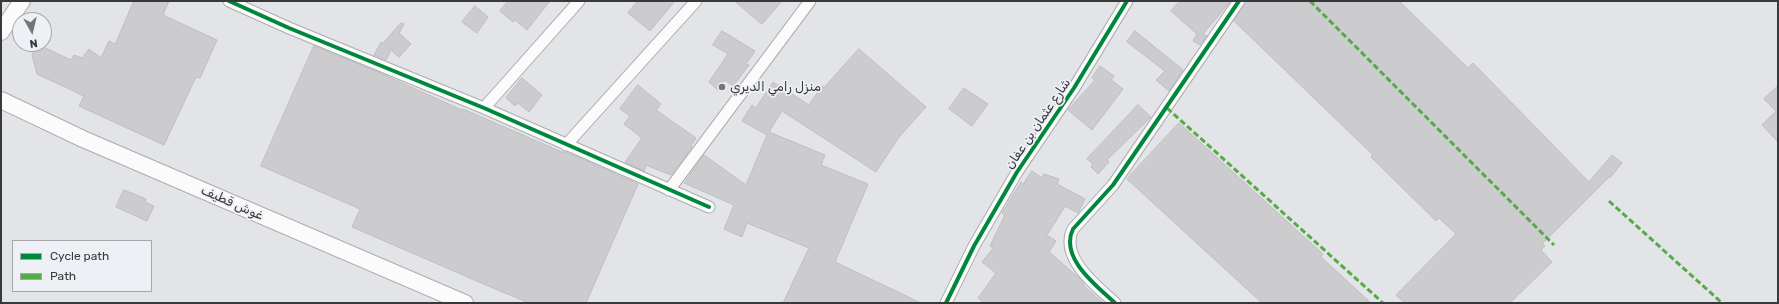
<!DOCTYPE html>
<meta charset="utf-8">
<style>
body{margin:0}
#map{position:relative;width:1779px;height:304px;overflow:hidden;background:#e2e4e7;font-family:Rubik,sans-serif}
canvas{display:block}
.frame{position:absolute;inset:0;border:2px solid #38393b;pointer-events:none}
.legend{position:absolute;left:12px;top:240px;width:140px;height:52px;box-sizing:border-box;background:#eef0f6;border:1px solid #a5a7ab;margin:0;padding:5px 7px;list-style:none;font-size:12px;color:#38393b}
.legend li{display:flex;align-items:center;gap:8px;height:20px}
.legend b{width:20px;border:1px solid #a5a7ab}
.north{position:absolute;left:12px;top:12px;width:40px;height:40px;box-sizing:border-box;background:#eef0f6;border:1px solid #a5a7ab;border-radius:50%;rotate:172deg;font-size:11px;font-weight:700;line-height:16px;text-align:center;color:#38393b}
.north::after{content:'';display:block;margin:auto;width:14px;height:18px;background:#747577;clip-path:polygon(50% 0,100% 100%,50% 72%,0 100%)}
</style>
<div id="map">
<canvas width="1779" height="304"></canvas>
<div class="frame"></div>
<ul class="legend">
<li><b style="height:5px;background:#00873e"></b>Cycle path</li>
<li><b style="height:5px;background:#55ac46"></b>Path</li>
</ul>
<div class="north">N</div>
</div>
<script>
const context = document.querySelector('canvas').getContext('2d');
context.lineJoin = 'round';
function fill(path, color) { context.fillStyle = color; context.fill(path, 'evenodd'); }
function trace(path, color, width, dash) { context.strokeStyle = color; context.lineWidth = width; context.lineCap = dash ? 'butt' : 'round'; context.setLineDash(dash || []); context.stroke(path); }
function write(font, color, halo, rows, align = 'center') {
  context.font = font + ' Rubik,Cairo,sans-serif'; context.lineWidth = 3.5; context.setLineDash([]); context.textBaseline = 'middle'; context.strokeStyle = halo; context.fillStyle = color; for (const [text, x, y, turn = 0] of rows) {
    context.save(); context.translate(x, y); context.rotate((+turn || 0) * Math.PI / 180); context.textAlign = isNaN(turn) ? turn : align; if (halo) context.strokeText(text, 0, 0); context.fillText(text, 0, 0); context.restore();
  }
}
const building = new Path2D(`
 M134,1H169L163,15L217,40L200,78L196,77L164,145L79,106L84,96L37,74L32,55L37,44L71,60L74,55L82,58L89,49L101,58L109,41L115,44Z
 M508,1H550L527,30L515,20L513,22L500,11Z
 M638,1H675L650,31L628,13Z
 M735,1H782L762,24Z
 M1180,1H1231L1203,34L1207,36L1200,45L1193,41L1197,34L1171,11Z
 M1246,1H1399L1468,68L1473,63L1589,182L1612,155L1622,163L1610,178L1609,177L1542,244L1545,246L1541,250L1552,262L1510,303H1405L1396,295L1456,234L1439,218L1436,221L1371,157L1373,155L1234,21Z
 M475,6L488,17L477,33L462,22Z
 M401,23L404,24L399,33L411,44L399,57L391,50L386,60L374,55L381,42L383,43Z
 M722,31L755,51L746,64L749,65L733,86L725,80L718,90L709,82L728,54L713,45Z
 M1135,31L1183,70L1169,91L1156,80L1165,71L1127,42Z
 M314,46L380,73L462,110L463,109L562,152H566L638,184L586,303H529L493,288L352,227L360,209L261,166Z
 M859,49L926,107L899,137L876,172L782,111L769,132L825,155L821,165L868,184L835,262L921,303H783L809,248L747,223L742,237L724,229L734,205L684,183L704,155L746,185L767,135L742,121L752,105L756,108L773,82L809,105L822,86L824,87Z
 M1100,66L1114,76L1111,80L1123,89L1092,130L1068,110L1095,80L1092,78Z
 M522,78L542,95L529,112L518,103L515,106L506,98Z
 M638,85L661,104L656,110L696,138L691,146L692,147L671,175L646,165L644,171L625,162L642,138L624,124L630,116L620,109Z
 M1778,86V142L1762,125L1776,111L1764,99Z
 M964,88L988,104L972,126L949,109Z
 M1138,105L1151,117L1107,160L1109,162L1098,174L1091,167L1093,164L1087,159Z
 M1179,123L1323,254L1321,257L1371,303H1262L1127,179Z
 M1032,171L1042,178L1044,174L1059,179L1057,184L1085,199L1078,213L1065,206L1047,235L1056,241L1049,252L1078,277L1084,284L1083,285L1103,303H984L978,298L996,273L982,262L993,248L990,246L1005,215L1002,213L1021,182L1023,184Z
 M124,190L146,199L145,202L154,206L147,221L116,207Z`);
fill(building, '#ccccce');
trace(building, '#bdbec0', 1);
const street = new Path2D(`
 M229,1L289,28L484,108L709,207
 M484,108L579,1
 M566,145L696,1
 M669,190L810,1
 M946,303L974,246L1017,172L1074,88L1127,1
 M1115,303C1097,286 1059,258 1073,229L1113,185L1239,1`);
const secondary = new Path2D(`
 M1,32L22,1
 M1,100L83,139L465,303`);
trace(street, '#acacaf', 13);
trace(secondary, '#acacaf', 18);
trace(street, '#fbfbfb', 11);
trace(secondary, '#fbfbfb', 16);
trace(new Path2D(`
 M1310,1L1554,245
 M1167,108L1383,303
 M1609,201L1722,303`), '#55ac46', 3, [6, 3]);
trace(new Path2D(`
 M229,1L289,28L484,108L709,207
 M946,303L974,246L1017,172L1074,88L1127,1
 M1115,303C1097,286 1059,258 1073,229L1113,185L1239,1`), '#00873e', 4);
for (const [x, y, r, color] of [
 [722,87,4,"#747577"]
]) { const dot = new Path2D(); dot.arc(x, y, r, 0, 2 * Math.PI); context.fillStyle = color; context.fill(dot); trace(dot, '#eef0f6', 1.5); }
write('13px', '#38393b', '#eef0f6', [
 ["منزل رامي الديري",730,87]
], 'left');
write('13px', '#38393b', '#eef0f6', [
 ["شارع عثمان بن عفان",1038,124,-56],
 ["غوش قطيف",232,203,24]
]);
</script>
